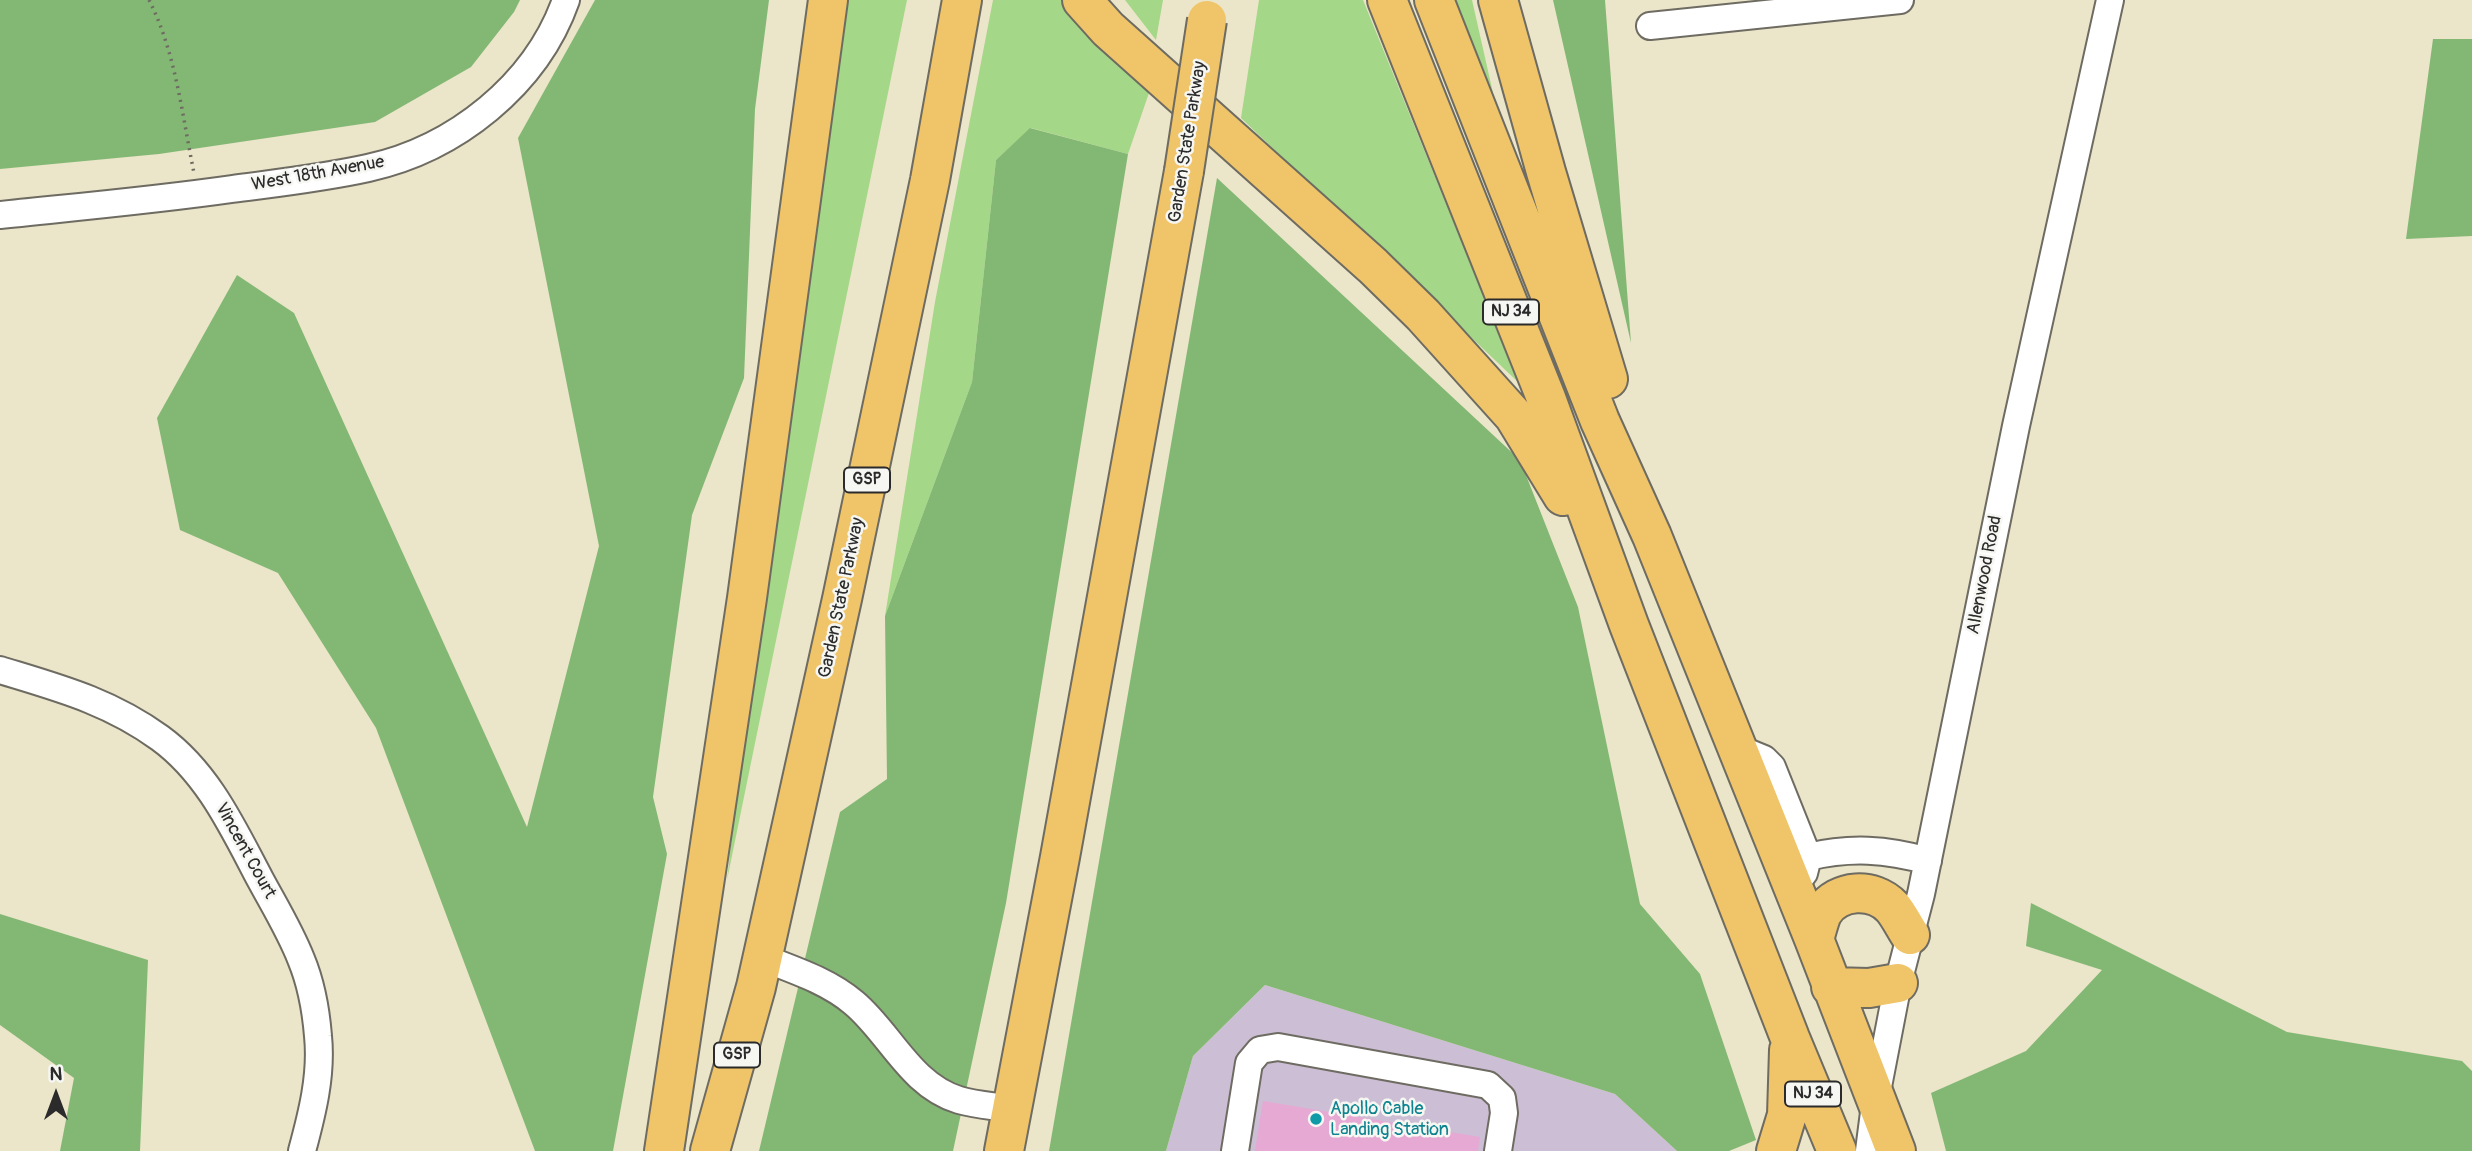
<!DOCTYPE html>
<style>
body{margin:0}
#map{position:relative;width:2472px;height:1151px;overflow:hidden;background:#ebe5c9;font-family:Pangolin,sans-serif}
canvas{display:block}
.north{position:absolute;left:21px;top:1060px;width:70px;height:70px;-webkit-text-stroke:5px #f6f6f2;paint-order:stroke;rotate:0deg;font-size:19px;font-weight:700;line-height:28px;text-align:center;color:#2b2b2b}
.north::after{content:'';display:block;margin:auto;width:24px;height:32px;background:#2b2b2b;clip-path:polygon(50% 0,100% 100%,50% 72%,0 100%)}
</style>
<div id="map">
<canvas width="2472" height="1151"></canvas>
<div class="north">N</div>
</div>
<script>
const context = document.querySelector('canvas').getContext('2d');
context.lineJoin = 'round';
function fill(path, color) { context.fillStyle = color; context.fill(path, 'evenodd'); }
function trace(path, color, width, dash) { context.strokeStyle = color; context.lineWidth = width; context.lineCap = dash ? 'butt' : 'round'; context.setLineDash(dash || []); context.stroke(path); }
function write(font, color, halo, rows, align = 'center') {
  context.font = font + ' Pangolin,sans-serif'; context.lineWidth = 5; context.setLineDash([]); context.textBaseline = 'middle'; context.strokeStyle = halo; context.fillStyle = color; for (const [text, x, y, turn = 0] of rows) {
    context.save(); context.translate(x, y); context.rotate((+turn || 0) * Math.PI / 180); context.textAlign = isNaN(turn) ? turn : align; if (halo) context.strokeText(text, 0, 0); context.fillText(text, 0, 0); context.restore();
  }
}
fill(new Path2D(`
 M1265,985L1615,1094L1677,1151H1166L1193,1056Z`), '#ccbed4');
fill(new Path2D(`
 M828,0H907L727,880Z
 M993,0H1068L1151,87L1128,154L1031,128L996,160L972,382L885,616L935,302Z
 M1125,0H1163L1156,40Z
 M1259,0H1363L1519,383L1241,118Z
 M1456,0H1472L1493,93Z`), '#a4d787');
fill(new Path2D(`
 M0,0H520L514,12L471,67L375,122L159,154L0,169Z
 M595,0H769L755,109L744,378L692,515L653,797L667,854L613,1151H535L376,728L278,573L180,530L157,418L237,275L294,313L527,827L599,546L518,138Z
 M1553,0H1605L1631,343Z
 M2433,39H2472V236L2406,239Z
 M1030,128L1128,154L1006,903L953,1151H759L840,812L887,779L885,616L972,382L996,160Z
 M1217,178L1520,460L1578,607L1640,904L1700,974L1756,1140L1729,1151H1677L1615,1094L1265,985L1193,1056L1166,1151H1049Z
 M2031,903L2287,1032L2462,1061L2472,1071V1151H1946L1931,1093L2026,1051L2102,970L2026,946Z
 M0,914L148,960L140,1151H60L74,1078L0,1025Z`), '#83b874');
fill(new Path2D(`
 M1263,1101L1480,1137L1478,1151H1255Z`), '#e5a9d4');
const minor = new Path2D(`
 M1650,26L1900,0
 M0,215C77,207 155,200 232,189C277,183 323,178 368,168C455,149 536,85 566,0
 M0,670C59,688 109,701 160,738C208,773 233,828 260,879C274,905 290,931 301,959C311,983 316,1011 318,1036C322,1075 312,1114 302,1151
 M1737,748L1764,759L1772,767L1808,857L1804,873L1793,887
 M1808,857C1850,847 1886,849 1928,861
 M763,958C794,970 828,981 854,1003C890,1033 910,1085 959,1100C976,1105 995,1106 1012,1109
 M1235,1151L1249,1063L1260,1050L1278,1047L1488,1085L1502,1098L1504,1113L1498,1151
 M1869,1151L1876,1097L1898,983L1921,894L2016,426L2110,0`);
const highway = new Path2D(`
 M1082,0L1108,29L1373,266L1423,315L1514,416L1563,496
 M1387,0L1546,398L1629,625L1790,1038L1837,1151
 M1434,0L1600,421L1652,536L1814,939L1896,1151
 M1498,0L1546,172L1608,379
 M1814,939C1817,931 1819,919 1823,912C1838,889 1873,887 1892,907C1899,915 1904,926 1910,935
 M1831,987L1869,988L1898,983
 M664,1151L747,598L828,0
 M710,1151L756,987L842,599L930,180L962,0
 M1004,1151L1060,857L1184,171
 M1776,1151L1787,1115L1789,1050`);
trace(minor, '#6e6c62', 30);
trace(highway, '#6e6c62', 42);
trace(new Path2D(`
 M149,0C176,53 182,115 194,173`), '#6e6c62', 3.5, [2, 5]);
trace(minor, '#fff', 26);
trace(highway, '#f0c469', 38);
const highwayBridge = new Path2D(`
 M1184,171L1207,20`);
trace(highwayBridge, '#6e6c62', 42, []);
trace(highwayBridge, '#f0c469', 38);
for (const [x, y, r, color] of [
 [1316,1119,7,"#0f9aa8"]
]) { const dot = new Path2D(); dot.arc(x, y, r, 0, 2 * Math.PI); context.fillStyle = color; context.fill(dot); trace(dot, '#f6f6f2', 2.5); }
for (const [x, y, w] of [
 [1511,312,56],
 [867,480,46],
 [737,1055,46],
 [1813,1094,56]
]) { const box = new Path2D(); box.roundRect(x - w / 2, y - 12.5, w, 25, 5); context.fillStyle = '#f6f6f2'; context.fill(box); trace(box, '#2b2b2b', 2); }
write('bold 16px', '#2b2b2b', null, [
 ["NJ 34",1511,312],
 ["GSP",867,480],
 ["GSP",737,1055],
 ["NJ 34",1813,1094]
]);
write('18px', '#2b2b2b', '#f6f6f2', [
 ["Garden State Parkway",1188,142,-81],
 ["West 18th Avenue",318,174,-10],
 ["Allenwood Road",1985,575,-79],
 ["Garden State Parkway",842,598,-78],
 ["Vincent Court",245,851,61]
]);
write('18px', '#0d838f', '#f6f6f2', [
 ["Apollo Cable",1330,1109],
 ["Landing Station",1330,1130]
], 'left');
</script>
